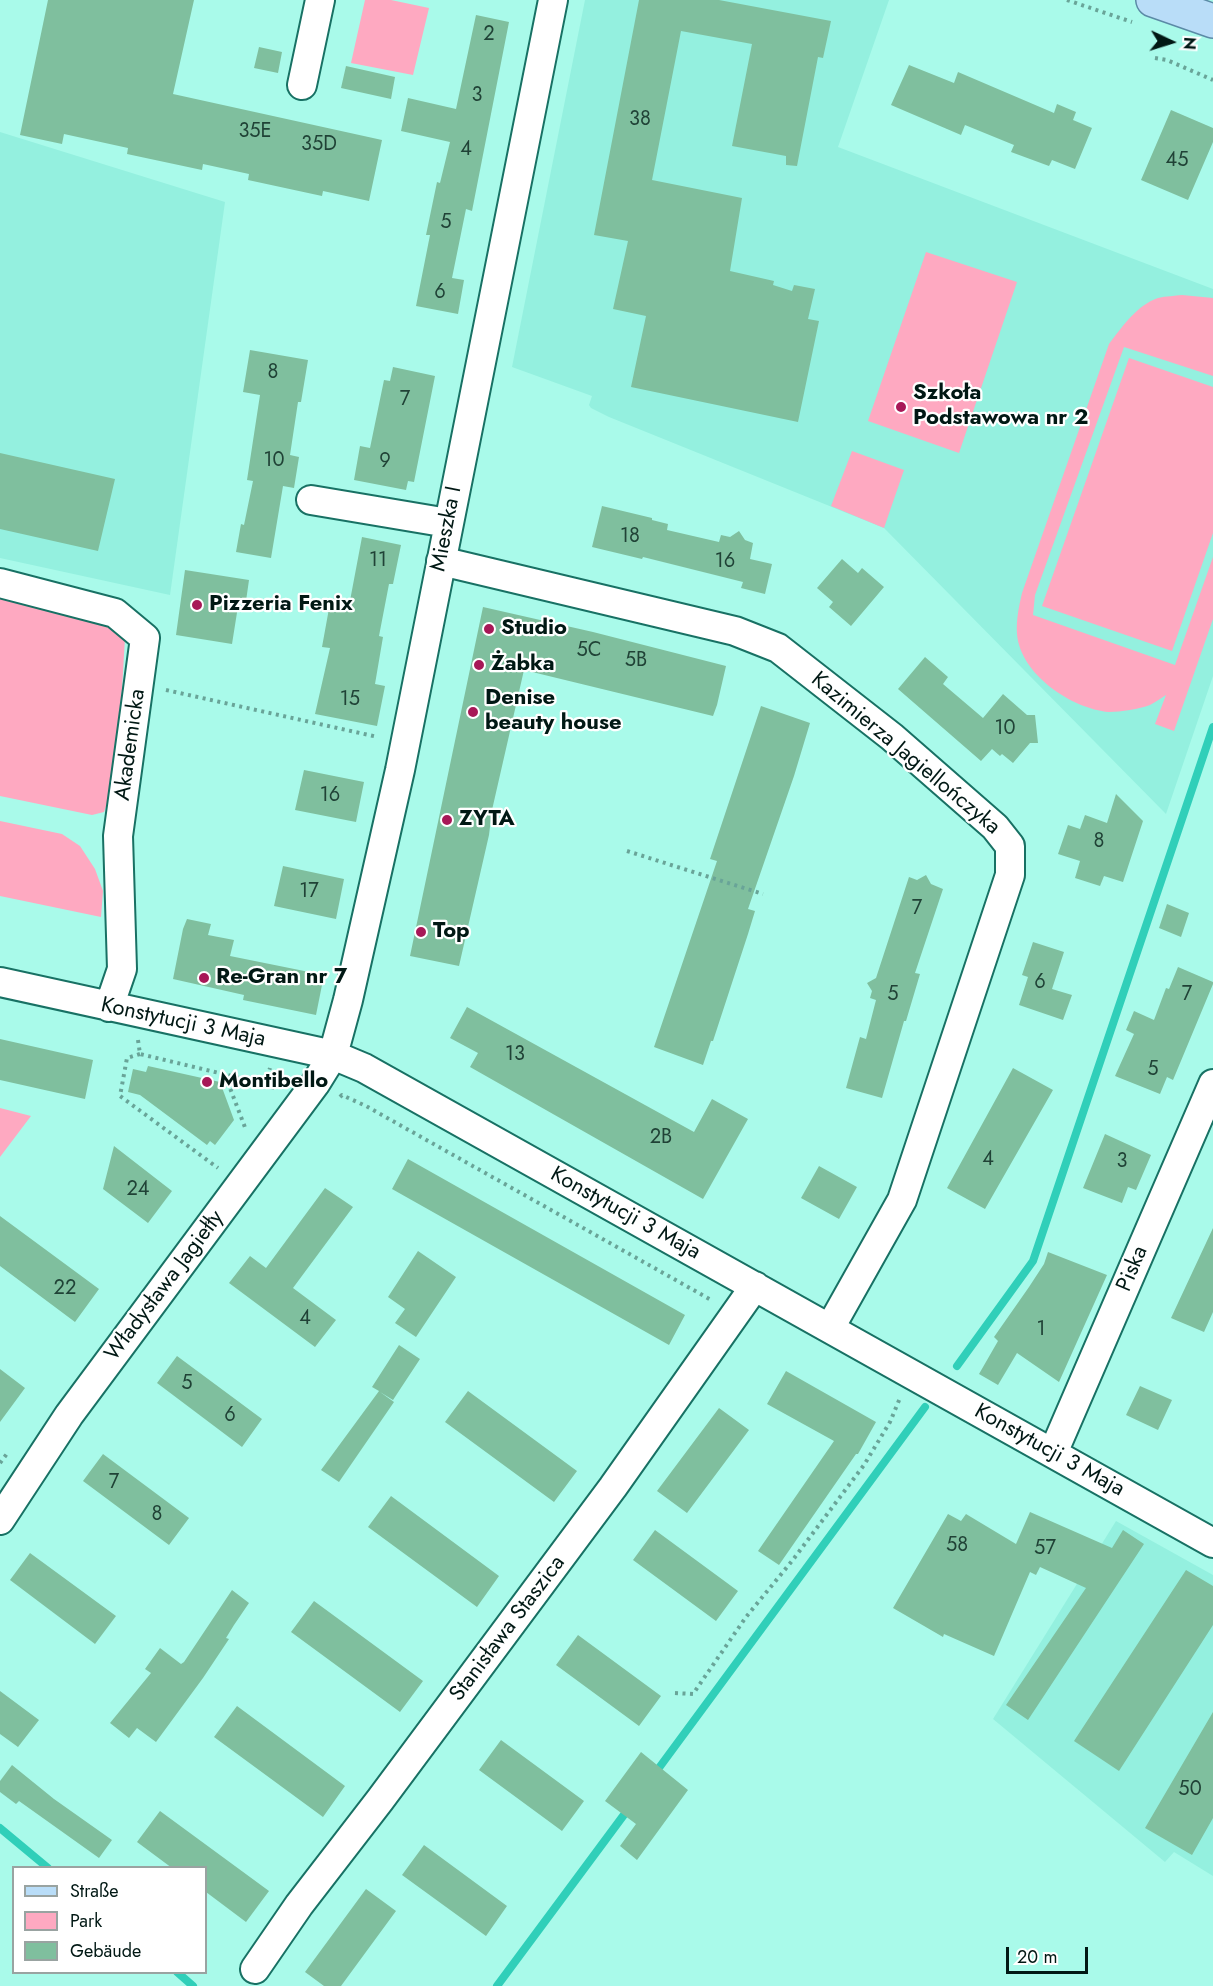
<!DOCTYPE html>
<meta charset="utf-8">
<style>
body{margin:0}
#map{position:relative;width:1213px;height:1986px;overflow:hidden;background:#a9faea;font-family:Jost,sans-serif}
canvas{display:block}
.legend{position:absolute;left:12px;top:1866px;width:195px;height:108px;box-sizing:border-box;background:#fff;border:2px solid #99a3a1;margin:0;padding:8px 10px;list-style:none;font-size:18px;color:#011814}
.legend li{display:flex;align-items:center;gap:12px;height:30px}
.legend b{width:30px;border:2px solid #99a3a1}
.north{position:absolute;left:1141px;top:12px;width:60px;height:60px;-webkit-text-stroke:4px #fff;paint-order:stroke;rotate:94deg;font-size:16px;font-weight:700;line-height:24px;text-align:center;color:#011814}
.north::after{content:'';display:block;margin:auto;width:21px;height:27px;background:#011814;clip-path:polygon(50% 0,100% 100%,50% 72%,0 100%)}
.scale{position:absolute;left:1006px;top:1947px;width:82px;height:27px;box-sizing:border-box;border:3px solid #011814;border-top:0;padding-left:8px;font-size:18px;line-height:21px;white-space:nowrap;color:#011814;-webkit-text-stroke:4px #fff;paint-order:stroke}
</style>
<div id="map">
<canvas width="1213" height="1986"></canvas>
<ul class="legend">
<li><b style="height:8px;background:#b9ddf8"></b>Straße</li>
<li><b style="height:16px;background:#fea9c1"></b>Park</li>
<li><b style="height:16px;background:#7fbf9e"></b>Gebäude</li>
</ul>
<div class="north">N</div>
<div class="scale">20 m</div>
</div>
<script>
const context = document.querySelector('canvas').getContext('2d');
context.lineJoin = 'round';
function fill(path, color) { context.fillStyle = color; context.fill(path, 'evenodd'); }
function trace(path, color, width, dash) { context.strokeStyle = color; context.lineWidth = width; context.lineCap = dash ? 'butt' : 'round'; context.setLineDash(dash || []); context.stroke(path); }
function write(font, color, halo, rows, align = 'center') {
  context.font = font + ' Jost,sans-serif'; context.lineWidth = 4.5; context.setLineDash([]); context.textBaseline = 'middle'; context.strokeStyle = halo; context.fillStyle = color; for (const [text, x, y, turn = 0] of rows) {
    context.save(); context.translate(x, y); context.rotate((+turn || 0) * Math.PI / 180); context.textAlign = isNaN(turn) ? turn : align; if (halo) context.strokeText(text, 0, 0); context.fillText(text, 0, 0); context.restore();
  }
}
fill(new Path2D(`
 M585,0H889L838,147L1213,289V676L1166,814L884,528L609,417L591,408L589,405L592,396L512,367Z
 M0,132L225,202L170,595L0,558Z
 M1116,1521L1213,1575V1876L1174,1852L1165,1862L993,1719Z`), '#94f0df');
fill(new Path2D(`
 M365,0H391L429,8L413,75L351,63Z
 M926,252L1017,282L959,453L868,421Z
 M1182,295L1213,298V376L1124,347L1035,595L1033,615L1175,665L1213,557V619L1174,731L1155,724L1166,695C1161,698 1156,702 1150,705C1139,709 1121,712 1109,712C1072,709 1020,674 1017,634C1016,620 1019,606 1022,593L1109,344C1122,327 1137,305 1158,298C1166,296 1175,296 1182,295Z
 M1129,358L1213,387V533L1172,651L1042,606Z
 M852,451L904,470L884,528L831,506Z
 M0,598L110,623L125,638L122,689L110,795L104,812L92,815L0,796Z
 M0,821L62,834L80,846L95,869L103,891L101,917L0,896Z
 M0,1108L31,1116L0,1157Z`), '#fea9c1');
trace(new Path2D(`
 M957,1366L1033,1261L1213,727
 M653,1776L925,1407
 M0,1828L48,1868
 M177,1972L193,1986
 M497,1986L629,1808`), '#30cfb9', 8);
fill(new Path2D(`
 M48,0H194L173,94L382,140L369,201L323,191L322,196L248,180L249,174L203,164L202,170L127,154L128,148L64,134L62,144L20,135Z
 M639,0H719L831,21L823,58L818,57L797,166L786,165V156L732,146L752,44L681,31L652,180L742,198L730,271L774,281L773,285L792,291L794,285L815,289L808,319L819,321L798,422L631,387L646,316L613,309L628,241L594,235Z
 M476,15L509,22L472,211L466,209L452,278L464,280L458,314L416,306L430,235H426L437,182L440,183L450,142L401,131L408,98L456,109Z
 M259,47L282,52L278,73L254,68Z
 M909,65L954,83L958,72L1054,113L1057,104L1076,112L1073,120L1092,128L1075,169L1052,160L1049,166L1011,152L1014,145L965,125L961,135L891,105Z
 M346,66L395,77L391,99L341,88Z
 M1171,110L1213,128V142L1188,200L1141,180Z
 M250,350L308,360L301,402H298L290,455L299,457L294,488L283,486L271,558L236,552L241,524L244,525L253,481L247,480L260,395L243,392Z
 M393,367L435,376L414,482L408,481L406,490L354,480L360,446L370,448L384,380L390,381Z
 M0,453L115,479L98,551L0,529Z
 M602,506L652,518V520L668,524L667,530L719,542L721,535L730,537L739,531L745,540L753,543L750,559L772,564L765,594L741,588L743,582L643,557L642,559L592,547Z
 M362,537L401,545L393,584H389L379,636L383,637L375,684L385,686L377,726L315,714L330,648L322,647L330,603L349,606Z
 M842,559L858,573L862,568L884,587L851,626L829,607L833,602L817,588Z
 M185,570L249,580L246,601L239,600L232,644L176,635Z
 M483,607L593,632L726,666L717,705L713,716L524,670L492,810L489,835L459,966L410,956Z
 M925,657L948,677L943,684L983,718L1003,694L1027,715H1035L1038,743H1030L1013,763L1002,754L1000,756L992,749L981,761L898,689Z
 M761,706L810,723L794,776L748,909L755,911L748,934L713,1041H711L703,1065L654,1047L717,861L710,859Z
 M304,770L364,782L356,822L295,810Z
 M1116,794L1143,821L1123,882L1104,876L1100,886L1075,878L1080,861L1058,854L1068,825L1080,829L1085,815L1107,823Z
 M283,866L344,879L336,919L274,906Z
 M926,875L931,884L943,889L915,973L920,974L906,1021H904L882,1098L846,1088L860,1037L866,1039L876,1000L870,998L872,991L867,983L876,978L909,877L917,880Z
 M1167,904L1189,913L1181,937L1159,928Z
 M187,919L211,924L208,935L234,940L230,956L324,975L316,1015L243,1000L244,995L173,979L183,929Z
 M1033,942L1064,952L1052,989L1072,995L1063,1020L1019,1005L1028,977L1022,975Z
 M1178,967L1213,982V984L1173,1080L1167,1077L1160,1094L1115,1076L1134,1034L1126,1030L1134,1011L1154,1020L1166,988L1169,989Z
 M467,1007L694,1132L712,1099L748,1119L703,1199L470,1067L478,1053L450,1038Z
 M0,1039L93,1060L85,1099L0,1080Z
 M148,1066L220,1082L234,1120L215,1145L210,1141L207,1145L140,1095L128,1092L133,1069L146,1072Z
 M1013,1068L1053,1090L985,1209L947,1188Z
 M1105,1134L1151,1155L1136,1190L1128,1187L1122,1203L1083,1188Z
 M114,1146L172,1191L148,1223L103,1189Z
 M408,1159L685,1315L669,1345L392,1189Z
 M819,1166L857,1187L839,1219L801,1198Z
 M325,1188L353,1207L293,1288L336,1320L315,1347L229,1283L250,1256L266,1268Z
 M0,1216L99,1289L75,1322L0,1266Z
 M1213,1228V1312L1204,1332L1171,1318Z
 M418,1251L456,1277L416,1337L395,1323L405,1309L388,1297Z
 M1048,1252L1107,1275L1059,1382L1017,1353L998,1385L979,1374L998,1341L994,1337L1029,1287L1044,1264Z
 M399,1345L420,1359L393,1400L380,1392L394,1402L339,1482L321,1470L379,1391L372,1387Z
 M177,1356L262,1419L242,1447L157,1383Z
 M0,1369L25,1388L0,1422Z
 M786,1371L876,1422L858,1454H856L779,1565L758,1551L834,1441L767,1404Z
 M1140,1386L1172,1400L1158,1430L1126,1415Z
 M468,1391L577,1471L554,1502L445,1422Z
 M719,1408L749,1430L687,1513L657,1491Z
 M103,1454L189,1518L169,1545L83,1481Z
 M391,1496L499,1576L477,1607L368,1527Z
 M1030,1512L1112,1548L1123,1530L1144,1544L1028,1720L1006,1705L1086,1588L1040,1567L1036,1575L1030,1572L994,1656L944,1634L943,1637L893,1608L948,1514L961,1521L966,1514L1016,1544Z
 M655,1530L738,1591L716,1621L633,1560Z
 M30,1553L116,1616L95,1644L10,1580Z
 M1186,1570L1213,1586V1625L1119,1771L1074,1741Z
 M232,1590L249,1603L234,1625L226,1638L229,1639L203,1678L156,1742L137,1728L129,1738L110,1723L151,1673L145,1669L160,1648L181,1664L184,1662Z
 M314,1601L423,1681L400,1712L291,1632Z
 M578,1635L661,1696L639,1726L556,1665Z
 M0,1691L39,1720L18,1747L0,1734Z
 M237,1706L345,1786L323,1817L214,1737Z
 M1213,1712V1818L1192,1855L1145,1828Z
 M501,1740L584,1801L562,1831L479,1770Z
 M641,1752L688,1790L637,1860L620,1846L636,1824L605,1801Z
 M12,1765L54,1799L112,1840L99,1858L19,1801L16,1804L0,1792V1781Z
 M160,1811L269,1891L246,1922L206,1892V1868H172L137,1842Z
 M424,1845L507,1906L486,1936L402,1875Z
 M366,1889L396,1911L341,1986H324L305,1972Z`), '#7fbf9e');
const minor = new Path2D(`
 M302,85L320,0
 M311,500L448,523
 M441,561L735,631L778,648L892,737L995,827L1010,846V875L902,1200L830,1328
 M0,583L115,613L145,638L118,836L122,969L109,1007
 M0,982L333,1055L364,1068L1213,1543
 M1053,1453L1213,1084
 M0,1520L69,1415L315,1084L333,1055L348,1000L400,770L553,0
 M255,1969L299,1905L380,1800L613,1487L755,1286`);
const major = new Path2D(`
 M1153,0L1213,21`);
trace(minor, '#187164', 32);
trace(major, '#5b8aa6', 36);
trace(new Path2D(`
 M1067,0L1132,22
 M1155,58L1167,60L1213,80
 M166,690L378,737
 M627,851L763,894
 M138,1040L140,1054L265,1084L276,1089
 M140,1054L127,1058L120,1096L218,1168
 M225,1075L246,1130
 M265,1084L270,1068
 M340,1097L342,1095L366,1106L713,1301
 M0,1463L9,1451
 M675,1693L693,1694L746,1617L792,1561L864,1465L890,1422L900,1398`), '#69a498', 4, [3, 4.5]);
trace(minor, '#fff', 28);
trace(major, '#b9ddf8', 33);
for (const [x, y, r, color] of [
 [901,407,6,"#a71857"],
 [197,605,6,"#a71857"],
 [489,629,6,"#a71857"],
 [479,665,6,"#a71857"],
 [473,712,6,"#a71857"],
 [447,820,6,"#a71857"],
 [421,932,6,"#a71857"],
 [204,978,6,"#a71857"],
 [207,1082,6,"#a71857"]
]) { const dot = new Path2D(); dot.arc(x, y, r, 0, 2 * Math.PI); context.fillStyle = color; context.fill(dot); trace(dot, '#fff', 2); }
write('20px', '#204236', null, [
 ["2",489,35],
 ["3",477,96],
 ["38",640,120],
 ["35E",255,132],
 ["35D",319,145],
 ["4",466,150],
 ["45",1177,161],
 ["5",446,223],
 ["6",440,293],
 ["8",273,373],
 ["7",405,400],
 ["10",274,461],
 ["9",385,462],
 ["18",630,537],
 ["11",378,561],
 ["16",725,562],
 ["5C",589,651],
 ["5B",636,661],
 ["15",350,700],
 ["10",1005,729],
 ["16",330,796],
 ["8",1099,842],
 ["17",309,892],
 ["7",917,909],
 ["6",1040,983],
 ["5",893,995],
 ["7",1187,995],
 ["13",515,1055],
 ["5",1153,1070],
 ["2B",661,1138],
 ["4",988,1160],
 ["3",1122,1162],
 ["24",138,1190],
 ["22",65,1289],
 ["4",305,1319],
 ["1",1041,1330],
 ["5",187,1384],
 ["6",230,1416],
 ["7",114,1483],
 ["8",157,1515],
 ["58",957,1546],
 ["57",1045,1549],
 ["50",1190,1790]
]);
write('bold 22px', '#011814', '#fff', [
 ["Szkoła",913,394],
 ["Podstawowa nr 2",913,419],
 ["Pizzeria Fenix",209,605],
 ["Studio",501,629],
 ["Żabka",491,665],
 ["Denise",485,699],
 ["beauty house",485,724],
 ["ZYTA",459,820],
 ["Top",433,932],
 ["Re-Gran nr 7",216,978],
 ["Montibello",219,1082]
], 'left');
write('22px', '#011814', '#fff', [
 ["Mieszka I",447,529,-79],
 ["Akademicka",131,745,-82],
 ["Kazimierza Jagiellończyka",905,754,40],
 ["Konstytucji 3 Maja",183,1023,12],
 ["Konstytucji 3 Maja",625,1214,29],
 ["Piska",1133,1269,-67],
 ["Władysława Jagiełły",165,1286,-53],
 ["Konstytucji 3 Maja",1049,1451,29],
 ["Stanisława Staszica",508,1629,-53]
]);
</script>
